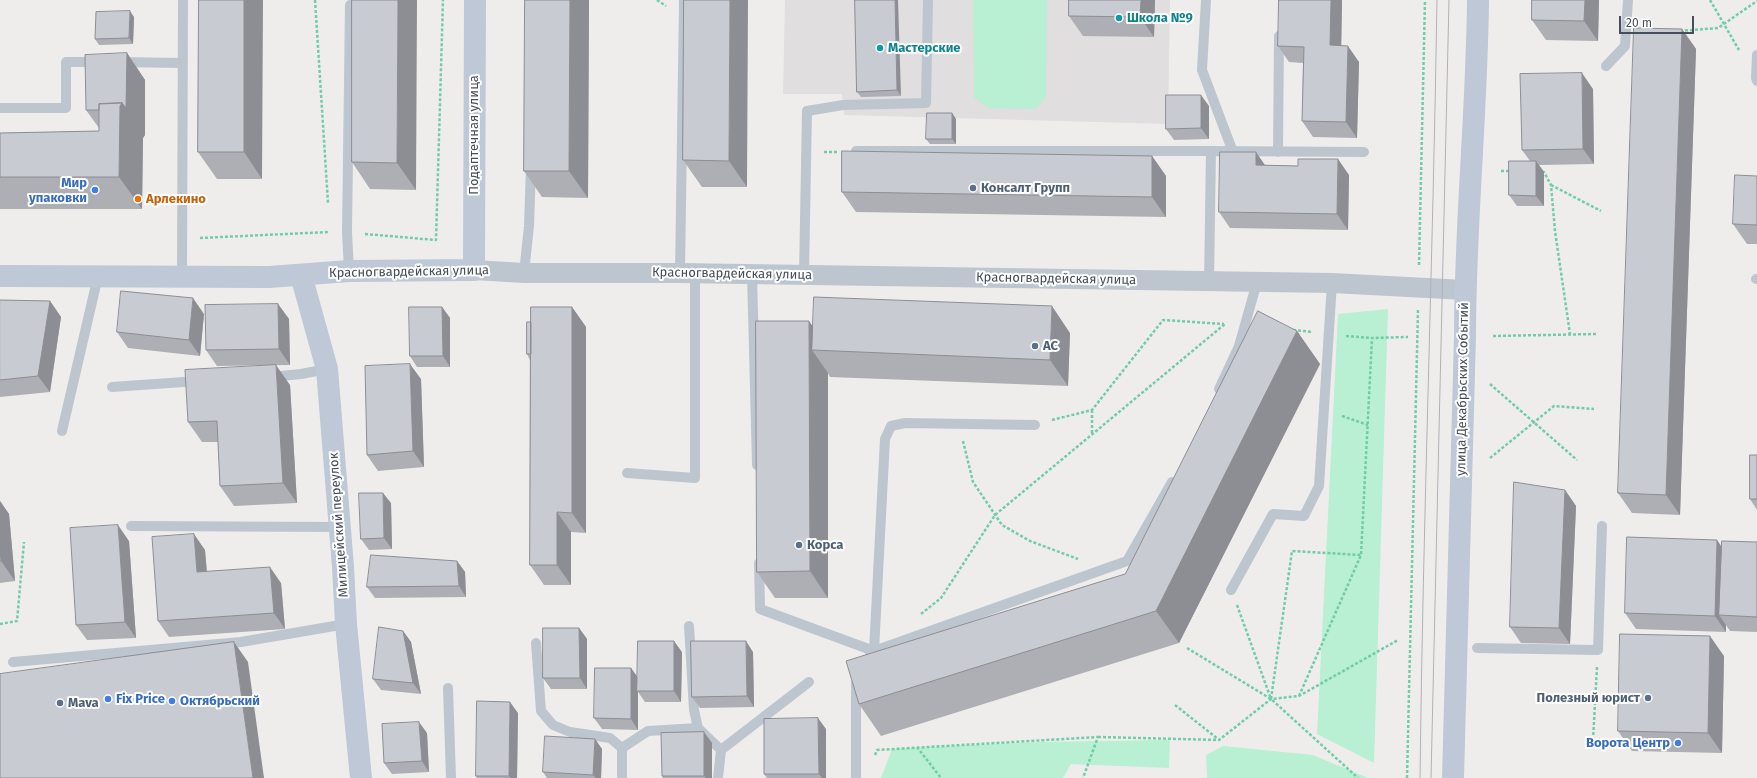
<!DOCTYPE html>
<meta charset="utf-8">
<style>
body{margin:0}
#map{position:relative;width:1757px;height:778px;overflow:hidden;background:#efedec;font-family:"Fira Sans",sans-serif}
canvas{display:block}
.scale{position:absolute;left:1619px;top:16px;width:75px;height:18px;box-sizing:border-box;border:2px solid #454e5a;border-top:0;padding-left:5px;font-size:12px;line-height:14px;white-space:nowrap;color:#454e5a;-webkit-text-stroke:3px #fff;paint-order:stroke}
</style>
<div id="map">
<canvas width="1757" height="778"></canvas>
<div class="scale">20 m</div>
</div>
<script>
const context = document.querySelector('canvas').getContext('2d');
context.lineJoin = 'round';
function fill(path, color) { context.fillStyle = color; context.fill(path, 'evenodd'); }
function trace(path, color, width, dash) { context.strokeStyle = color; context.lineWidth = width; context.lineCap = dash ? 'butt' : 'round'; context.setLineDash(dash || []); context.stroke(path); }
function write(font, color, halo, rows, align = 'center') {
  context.font = font + ' "Fira Sans",sans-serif'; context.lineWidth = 4; context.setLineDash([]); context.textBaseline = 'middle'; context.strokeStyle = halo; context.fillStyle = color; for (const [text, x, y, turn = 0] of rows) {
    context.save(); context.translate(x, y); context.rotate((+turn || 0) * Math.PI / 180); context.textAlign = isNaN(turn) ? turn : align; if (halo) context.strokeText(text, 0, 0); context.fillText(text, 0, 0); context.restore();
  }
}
fill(new Path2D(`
 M785,0H1170L1168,124L844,115L842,94H783Z`), '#e0dede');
fill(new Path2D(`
 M973,0H1047L1046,96L1036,109L988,108L974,97Z
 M1388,309L1374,763L1317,734L1338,314Z
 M1170,740L1169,768L1071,764L1063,778H881L892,749L1039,742Z
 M1223,746L1313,755L1368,778H1207L1206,755Z`), '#b9efd2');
trace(new Path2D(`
 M315,0L328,203
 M657,0L666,6
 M1710,0L1739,50
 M1680,31L1718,28L1757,1
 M824,152H839
 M1501,171H1513
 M1542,172H1544L1551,185L1555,231L1570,334
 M1551,185L1601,211
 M365,234L436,240L443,0
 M200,238L329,232
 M1419,265L1425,0
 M1293,330L1312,332
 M1346,336L1372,338
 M1493,336L1597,334
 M1490,384L1577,460
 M1092,410V433
 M1342,416L1368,425
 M1052,420L1092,410L1163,320L1224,324
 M963,441L973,482L1002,525L1030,541L1078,559
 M1490,458L1554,406L1594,409
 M1237,605L1271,699
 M921,614L941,598L995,515L1225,324
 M0,624L17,621L24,542
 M1187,648L1271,699L1358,778
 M1299,696L1361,555L1372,338L1408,337
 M1271,699L1292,551L1361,555
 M1175,705L1218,739
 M1098,737L1219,740L1271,699L1299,696L1398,640
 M1593,740L1597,667
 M917,747L941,778
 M875,755L877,750L1098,737L1083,778
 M1407,778L1418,310`), '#70cda6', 2.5, [3, 2]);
trace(new Path2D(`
 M1206,0L1202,70L1233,152
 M1757,55L1756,78L1757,81
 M120,62L182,63
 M1606,66L1625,46L1628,0
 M0,108H66V62H98
 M856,151H1211
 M1278,152L1279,36
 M349,271L347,232L350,5
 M524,273L529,226L531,167
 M680,273L684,0
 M752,274L757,465
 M804,275L807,111L843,105L926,103L928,0
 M182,277L183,0
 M1756,279H1757
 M1209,282L1211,151L1364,152
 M270,377L301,374L327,369
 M112,387L198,381
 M1219,389L1239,346L1257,282
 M62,431L98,276
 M627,473L695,478V273
 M131,526L340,527
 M759,563L760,609L874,651L885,439L891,426L905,423L1035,425
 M1231,590L1273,514L1304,516L1319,486L1332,283
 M689,626L694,710L698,728L721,750L718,778
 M536,643L541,711L553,725L570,732L610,738L622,748V778
 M1477,648L1598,650L1602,526
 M870,654L874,651L1127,561L1172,482
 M13,662L241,642L346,624
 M448,688L451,778
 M622,748L648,731L698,728
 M721,750L809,682
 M856,778V682`), '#bdc6cf', 10);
trace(new Path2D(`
 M474,270L524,273H680L1332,283L1465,290`), '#bdc6cf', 20);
trace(new Path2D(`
 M301,275L327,369L343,567L346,624L361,778
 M0,276L269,277L349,271L474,270L475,0
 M1453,778L1465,336C1465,224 1477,112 1478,0`), '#bec8d6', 22);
trace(new Path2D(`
 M1420,778C1423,519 1433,259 1437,0
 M1431,778L1449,0`), '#afb1b7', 1);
fill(new Path2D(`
 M199,0L262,179H217L198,152Z
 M352,0L416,190L370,189L352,162Z
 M525,0H589L588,198L542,197L524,171Z
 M684,0L747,187H702L683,160Z
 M855,0L901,96L861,97L857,92Z
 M1155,0L1154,37L1083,36L1069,16Z
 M1342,0L1341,46L1359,62L1357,138L1313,137L1302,121L1303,63L1289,62L1278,46Z
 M1532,0H1599L1598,41L1546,40L1532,20Z
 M134,17L133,44L99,45L95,39Z
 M1682,29L1696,49L1680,515L1632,513L1618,493Z
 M127,53L145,80V135L143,138L142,209H0V133L99,131V128L86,110Z
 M1593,89L1594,164L1539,165L1544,172V206H1517L1509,195L1530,161L1522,150Z
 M1209,106V139L1174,140L1166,129Z
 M952,113L956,119V144H930L926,139Z
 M1152,156L1166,176V217L856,212L842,192Z
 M1265,165L1298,166L1349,175L1348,230L1230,228L1219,212Z
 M1757,176V244H1747L1733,224Z
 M0,300L50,301L61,317L50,392L0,397Z
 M278,304L289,319L290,365L217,366L206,350Z
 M442,307L450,318V367H417L410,356Z
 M572,307L586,327V533L571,532V585H544L530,565V360L527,354L531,322Z
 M204,314L200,356L128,348L117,332Z
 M813,326L1070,333L1068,386L830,377L828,373V598H775L757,572Z
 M1297,331L1320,364L1179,643L881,736L859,704L1125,574Z
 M421,379L424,467L378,471L367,455Z
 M290,385L297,503L234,506L220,486L218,442H202L188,422Z
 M1757,455V510L1750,499Z
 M1565,490L1576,506L1570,644L1521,643L1510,627Z
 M0,501L9,514L15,581L0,583Z
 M391,503L392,549L369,550L361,539Z
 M129,541L136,638L87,640L76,625Z
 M1757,542V632L1730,631L1726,625V632L1636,629L1625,613L1722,547Z
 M205,550L207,572L281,583L285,629L169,637L158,621Z
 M457,561L465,572L466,597L375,598L367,587Z
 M579,628L587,639V689H551L543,678Z
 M403,631L411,642L421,694L381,690L373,679Z
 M682,652L681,702H645L638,692V730L602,729L594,718L631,668L638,678Z
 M753,652L754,707L700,708L692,697Z
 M1724,656L1722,753L1632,751L1618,731Z
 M518,713L517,778H477L476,776Z
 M826,729V778H767L764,774Z
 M704,732L712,743V778H663L662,776Z
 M427,733L429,772L392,774L384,763Z
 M595,739L602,749L601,778H547L543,772Z`), '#adafb5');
fill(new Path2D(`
 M244,0H263L262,179L244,152Z
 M398,0H417L416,190L397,163Z
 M570,0H589L588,198L569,171Z
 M730,0H748L747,187L729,161Z
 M895,0H898L901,96L897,90Z
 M1141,0H1155L1154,37L1140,17Z
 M1331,0H1342L1341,61L1330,45Z
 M1585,0H1599L1598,41L1584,21Z
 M130,11L134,17L133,44L129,38Z
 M1682,29L1696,49L1680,515L1666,495Z
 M1348,46L1359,62L1357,138L1346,122Z
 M127,53L145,80V135L143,138L142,209L119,177L120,106Z
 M1582,73L1593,89L1594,164L1583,149Z
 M1201,95L1209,106V139L1201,128Z
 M952,113L956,119V144L952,139Z
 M1256,152L1267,168L1256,165Z
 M1152,156L1166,176V217L1152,197Z
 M1338,159L1349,175L1348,230L1337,214Z
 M1536,161L1544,172V206L1536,196Z
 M193,298L204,314L200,356L189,340Z
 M50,301L61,317L50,392L38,376Z
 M278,304L289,319L290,365L279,349Z
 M1052,306L1070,333L1068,386L1050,360Z
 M442,307L450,318V367L443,356Z
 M572,307L586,327V533L572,513Z
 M809,321L828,348L812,350L828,373V598L810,571Z
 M1297,331L1320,364L1179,643L1156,611Z
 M410,364L421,379L424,467L413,451Z
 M276,365L290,385L297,503L283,483Z
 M1565,490L1576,506L1570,644L1559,628Z
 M383,493L391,503L392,549L384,538Z
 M0,501L9,514L15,581L1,561L0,549Z
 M557,512L571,532V585L557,565Z
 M118,525L129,541L136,638L125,622Z
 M194,534L205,550L208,588L197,572Z
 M1717,540L1728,556L1719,615L1726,625V632L1715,616Z
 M457,561L465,572L466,597L459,586Z
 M270,567L281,583L285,629L274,613Z
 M579,628L587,639V689L580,678Z
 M403,631L411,642L421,694L413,683Z
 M1710,636L1724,656L1722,753L1708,733Z
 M674,641L682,652L681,702L674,691Z
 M746,641L753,652L754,707L747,696Z
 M234,642L248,662L264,778H253Z
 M631,668L639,679L637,691L638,692V730L631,719Z
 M510,702L518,713L517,778H510L509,776Z
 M818,718L826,729V778H822L819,774Z
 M419,722L427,733L429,772L422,761Z
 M704,732L712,743V778H706L704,776Z
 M595,739L602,749L601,778H596L593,775Z`), '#8d8e94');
const building = new Path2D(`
 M199,0H244V152H198Z
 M352,0H398L397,163L352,162Z
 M525,0H570L569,171H524Z
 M684,0H730L729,161L683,160Z
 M855,0H895L897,90L857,92Z
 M1069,0H1141L1140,17L1069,16Z
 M1279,0H1331L1330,45L1348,46L1346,122L1302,121L1304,47L1278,46Z
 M1532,0H1585L1584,21L1532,20Z
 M130,11L129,38L95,39L96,12Z
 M1634,28L1682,29L1666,495L1618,493Z
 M127,53L126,108L122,103L99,104V110H86L85,55Z
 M1582,73L1583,149L1522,150L1520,74Z
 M1166,95H1201V128L1166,129Z
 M122,103L120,106L119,177H0V133L99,131V104Z
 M927,113H952V139H926Z
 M842,151L1152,156V197L842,192Z
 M1220,152H1256V165L1298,166V159H1338L1337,214L1219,212Z
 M1509,161H1536V196L1509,195Z
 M1735,175L1757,176V225L1733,224Z
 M121,291L193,298L189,340L117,332Z
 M814,297L1052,306L1050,360L812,350Z
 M0,300L50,301L38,376L0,380Z
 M278,304L279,349L206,350L205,305Z
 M409,307H442L443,356H410Z
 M531,307H572V513L557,512V565H530Z
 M1258,311L1297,331L1156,611L859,704L846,661L1125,574Z
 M756,321H809L810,571L757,572Z
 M527,322H531V354H527Z
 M410,364L413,451L367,455L365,366Z
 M276,365L283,483L220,486L217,421L188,422L185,370Z
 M1750,455H1757V499H1750Z
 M1514,482L1565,490L1559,628L1510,627Z
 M359,493H383L384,538L361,539Z
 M118,525L125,622L76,625L70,528Z
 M194,534L197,572L270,567L274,613L158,621L152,537Z
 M1627,537L1717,540L1715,616L1625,613Z
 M1722,541L1757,542V617L1719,615Z
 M0,549L1,561H0Z
 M371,555L457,561L459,586L367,587Z
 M379,627L403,631L413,683L373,679Z
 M543,628H579L580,678H543Z
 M1620,634L1710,636L1708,733L1618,731Z
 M638,641H674V691H637Z
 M691,641H746L747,696L692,697Z
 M234,642L253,778H0V674Z
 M595,668H631V719L594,718Z
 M477,701L510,702L509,776H476Z
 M818,718L819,774H764V719Z
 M419,722L422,761L384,763L382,724Z
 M704,732V776H662L661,733Z
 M545,736L595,739L593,775L543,772Z`);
fill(building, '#c9cbd3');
trace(building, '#8d8e94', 1);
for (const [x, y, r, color] of [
 [1119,18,4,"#0f9aa8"],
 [880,48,4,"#0f9aa8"],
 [973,188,4,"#5c6f8a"],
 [95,190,4,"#3f7fe0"],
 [138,199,4,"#e8710a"],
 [1035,346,4,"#5c6f8a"],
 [799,545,4,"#5c6f8a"],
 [1648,698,4,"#5c6f8a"],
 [108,699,4,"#3f7fe0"],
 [172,701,4,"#3f7fe0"],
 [60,703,4,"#5c6f8a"],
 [1678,743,4,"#3f7fe0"]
]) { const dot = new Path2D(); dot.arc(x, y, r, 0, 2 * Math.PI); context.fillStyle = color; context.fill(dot); trace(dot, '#fff', 1.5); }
write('bold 13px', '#0d838f', '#fff', [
 ["Школа №9",1127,18],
 ["Мастерские",888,48]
], 'left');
write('13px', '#454e5a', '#fff', [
 ["Подаптечная улица",474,135,-90],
 ["Красногвардейская улица",409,272,-1],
 ["Красногвардейская улица",732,274,1],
 ["Красногвардейская улица",1056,279,1],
 ["улица Декабрьских Событий",1463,389,-89],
 ["Милицейский переулок",339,525,-94]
]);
write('bold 13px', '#366cbe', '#fff', [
 ["Мир",87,183],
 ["упаковки",87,198],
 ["Fix Price",116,699,"left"],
 ["Октябрьский",180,701,"left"],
 ["Ворота Центр",1670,743]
], 'right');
write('bold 13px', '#4e5e75', '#fff', [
 ["Консалт Групп",981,188],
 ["АС",1043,346],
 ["Корса",807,545],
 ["Полезный юрист",1640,698,"right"],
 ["Mava",68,703]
], 'left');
write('bold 13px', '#c56008', '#fff', [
 ["Арлекино",146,199]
], 'left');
</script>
